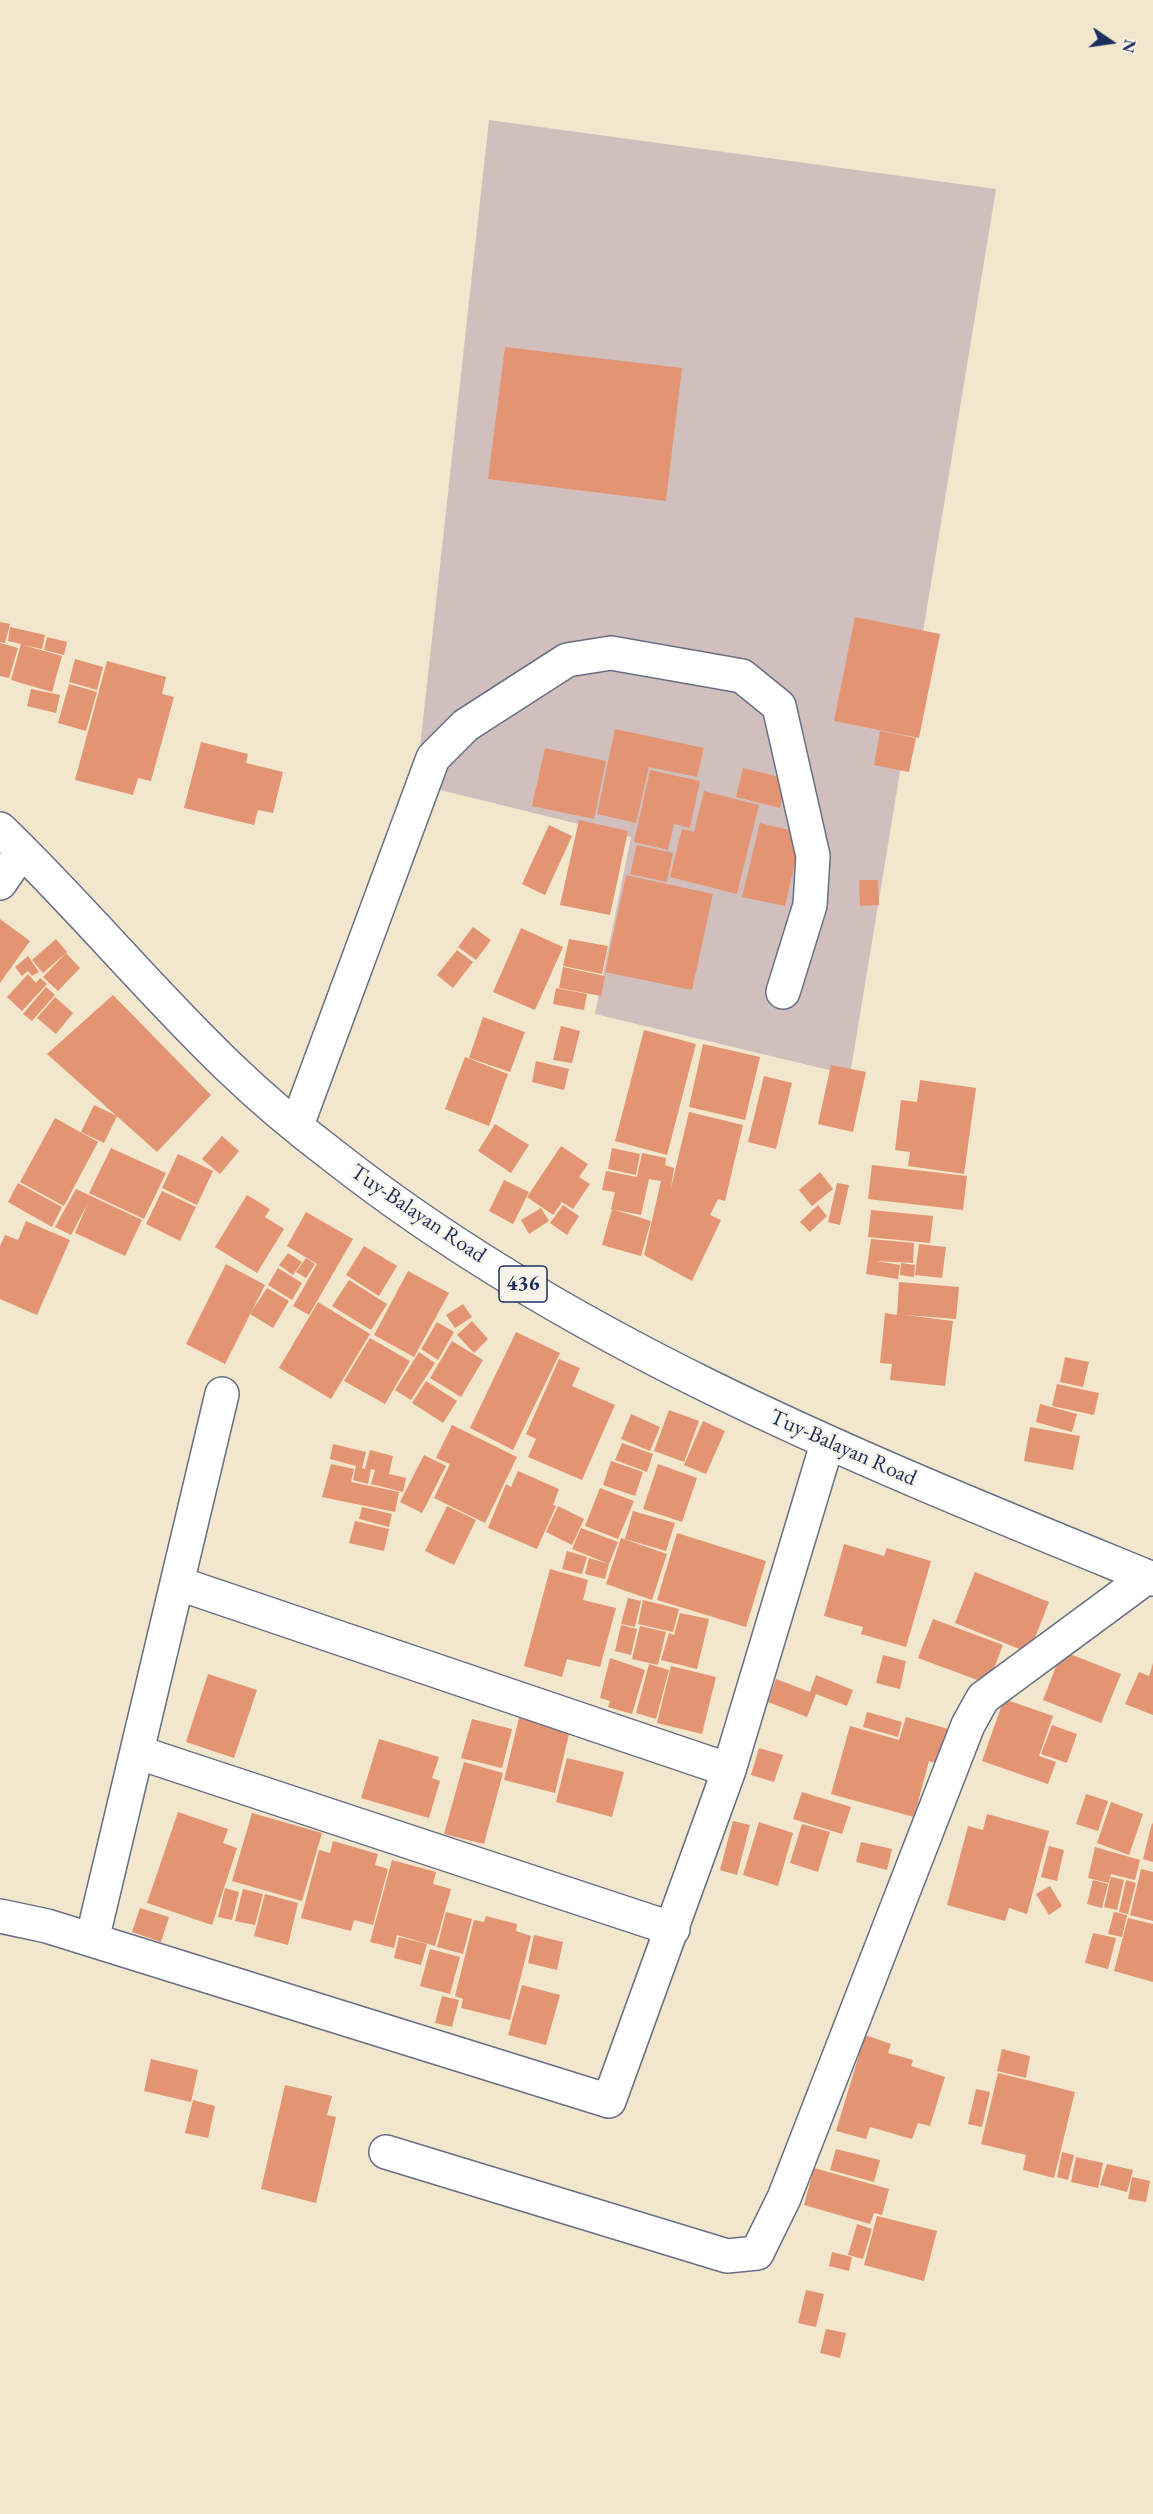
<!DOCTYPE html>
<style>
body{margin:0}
#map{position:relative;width:1153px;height:2514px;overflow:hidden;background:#f2e6cd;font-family:"EB Garamond",serif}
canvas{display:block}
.north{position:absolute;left:1081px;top:12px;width:60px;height:60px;-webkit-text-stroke:4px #f7f3e8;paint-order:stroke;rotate:103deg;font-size:16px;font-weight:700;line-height:24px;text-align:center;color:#1b2f5e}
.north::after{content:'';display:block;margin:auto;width:21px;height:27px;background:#1b2f5e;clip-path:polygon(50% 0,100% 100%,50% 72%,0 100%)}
</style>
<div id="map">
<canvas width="1153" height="2514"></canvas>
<div class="north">N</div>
</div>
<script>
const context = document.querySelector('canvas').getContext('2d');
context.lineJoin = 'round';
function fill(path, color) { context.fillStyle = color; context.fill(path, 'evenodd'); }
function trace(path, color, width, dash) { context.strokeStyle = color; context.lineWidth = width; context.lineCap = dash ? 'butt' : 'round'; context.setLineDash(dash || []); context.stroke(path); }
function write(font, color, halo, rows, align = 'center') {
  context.font = font + ' "EB Garamond",serif'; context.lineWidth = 4.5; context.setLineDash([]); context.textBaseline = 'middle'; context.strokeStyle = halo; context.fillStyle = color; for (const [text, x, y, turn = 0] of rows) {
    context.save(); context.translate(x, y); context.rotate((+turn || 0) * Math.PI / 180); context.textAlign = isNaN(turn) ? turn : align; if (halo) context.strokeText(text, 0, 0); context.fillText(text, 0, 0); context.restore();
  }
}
fill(new Path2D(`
 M489,120L996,189L850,1075L595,1014L631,837L416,784Z`), '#d1bfbe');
fill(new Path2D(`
 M505,347L682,368L666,501L488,479Z
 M855,617L940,634L919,738L834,721Z
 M0,622L10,624L5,643L0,642Z
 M10,627L45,635L42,649L23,645L62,656L52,692L11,680L21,644L8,641Z
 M47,637L67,642L64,655L44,650Z
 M0,643L18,648L9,678L0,676Z
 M75,659L103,667L97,690L69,682Z
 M107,661L166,677L162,694L174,697L151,781L138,778L133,795L75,780Z
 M69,684L97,692L86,731L58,723Z
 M31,689L60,695L56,713L27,706Z
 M615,729L704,748L697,777L649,767L636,823L597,814Z
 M880,731L916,738L909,772L874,765Z
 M201,742L248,754L246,763L283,772L273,813L258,810L254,825L184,808Z
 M545,748L606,761L594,819L532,806Z
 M743,768L787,779L780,808L736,797Z
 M650,770L700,781L690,828L674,824L668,850L634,842Z
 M704,791L759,805L737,894L670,877L682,829L694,832Z
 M579,820L628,831L610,915L560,905Z
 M760,823L802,833L785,906L742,897Z
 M549,825L572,836L545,895L522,884Z
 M637,845L673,853L667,882L630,874Z
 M626,875L713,894L692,990L605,972Z
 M859,880H878L879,905L860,906Z
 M0,919L30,941L0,983Z
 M473,927L491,940L476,960L458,947Z
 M521,928L563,947L535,1010L493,992Z
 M56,939L67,952L43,973L32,960Z
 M569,939L608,946L602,974L563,966Z
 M457,950L473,962L453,988L437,975Z
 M66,953L80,968L58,991L43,977Z
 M28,956L39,972L32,976L28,971L22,976L15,967Z
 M563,967L605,976L601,996L559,988Z
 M28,974L36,983L40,978L47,984L22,1011L7,997Z
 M46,987L55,995L32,1021L23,1014Z
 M556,988L587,994L584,1010L553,1004Z
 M113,995L211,1095L157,1152L47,1054Z
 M55,997L73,1013L56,1034L37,1018Z
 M483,1017L525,1032L510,1072L469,1058Z
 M561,1026L580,1031L572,1063L553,1060Z
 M644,1030L696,1044L667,1155L615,1141Z
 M703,1044L760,1057L745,1120L689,1107Z
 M465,1057L508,1074L489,1126L445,1109Z
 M536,1061L569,1069L564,1090L532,1082Z
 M831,1065L866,1072L853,1132L818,1124Z
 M764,1076L792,1083L776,1149L748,1142Z
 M920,1080L976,1088L964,1174L908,1166L910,1152L895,1150L901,1100L917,1102Z
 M94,1105L117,1116L104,1143L81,1132Z
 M689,1112L743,1125L725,1201L718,1199L710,1215L721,1220L692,1281L644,1255L661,1181L649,1179L641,1215L611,1209L615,1192L602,1190L606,1171L637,1177L642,1153L666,1158L665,1165L674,1168L671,1188Z
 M55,1118L98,1142L64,1206L20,1182Z
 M495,1124L529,1145L511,1173L478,1151Z
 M222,1136L239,1151L220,1174L202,1159Z
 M561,1146L588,1164L579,1177L590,1184L573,1209L562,1202L553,1215L527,1197Z
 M111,1148L166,1173L144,1219L89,1193Z
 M612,1148L640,1154L636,1175L608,1169Z
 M178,1154L213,1171L197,1205L162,1188Z
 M872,1165L967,1176L963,1210L868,1199Z
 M820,1172L833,1189L812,1206L799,1190Z
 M504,1180L529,1192L513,1224L489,1211Z
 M18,1183L62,1207L52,1227L8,1202Z
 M837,1183L849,1185L840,1225L828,1222Z
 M76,1189L142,1220L125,1256L75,1233L88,1203L71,1235L55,1227Z
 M162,1191L196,1207L180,1241L146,1224Z
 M247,1195L270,1209L265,1217L284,1229L257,1273L215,1247Z
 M563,1205L579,1216L567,1235L550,1223Z
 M818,1205L827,1216L810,1232L800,1222Z
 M541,1208L549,1221L529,1234L521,1220Z
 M612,1209L651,1221L641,1256L602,1245Z
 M871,1210L933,1216L930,1243L868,1237Z
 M306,1212L353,1239L309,1315L293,1306L317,1264L287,1246Z
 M26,1221L70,1240L37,1315L0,1299V1246L5,1235L18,1240Z
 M871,1239L914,1243L913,1263L876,1261L900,1265L898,1279L866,1274Z
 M919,1244L946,1247L942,1278L915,1275Z
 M364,1246L397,1266L379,1296L346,1275Z
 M288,1253L302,1262L293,1275L279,1265Z
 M306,1258L315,1264L306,1278L296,1272Z
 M901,1263L915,1265L914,1277L900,1275Z
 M226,1264L265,1285L225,1364L186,1344Z
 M278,1268L302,1283L292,1300L268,1285Z
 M408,1271L449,1293L414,1357L374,1335Z
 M349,1280L387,1304L371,1330L332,1306Z
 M899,1282L959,1287L956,1319L905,1315L953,1321L945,1386L890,1380L892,1364L880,1363L885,1313L897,1315Z
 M267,1288L289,1301L273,1328L250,1314Z
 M318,1302L370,1334L331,1399L279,1368Z
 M463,1304L472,1317L455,1328L446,1315Z
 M472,1321L488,1339L474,1353L457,1335Z
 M437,1322L454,1332L438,1360L421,1349Z
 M516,1332L560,1353L513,1450L470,1428Z
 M370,1338L410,1361L385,1404L344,1381Z
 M452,1341L483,1360L461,1397L430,1378Z
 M419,1352L435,1363L411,1400L395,1390Z
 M1065,1357L1089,1362L1083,1387L1060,1382Z
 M559,1359L580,1368L572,1386L615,1405L582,1480L528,1457L536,1439L526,1434Z
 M426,1381L457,1401L443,1423L412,1403Z
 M1057,1384L1099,1393L1094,1415L1052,1406Z
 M1040,1404L1077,1414L1072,1432L1036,1422Z
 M669,1410L699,1421L684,1462L654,1451Z
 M631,1414L660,1427L650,1451L621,1439Z
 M703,1421L725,1431L706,1474L684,1465Z
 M452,1425L517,1457L485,1523L434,1498L450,1464L436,1458Z
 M1030,1427L1080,1436L1073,1470L1024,1461Z
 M622,1443L653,1454L647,1472L615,1460Z
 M333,1444L366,1452L362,1468L365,1469L370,1450L393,1456L389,1474L406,1478L403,1492L371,1484L375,1470L371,1469L368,1484L353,1480L356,1466L330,1459Z
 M424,1455L446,1466L422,1513L400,1502Z
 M611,1461L643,1472L635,1496L603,1485Z
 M331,1464L354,1469L351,1482L399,1492L395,1512L322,1497Z
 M658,1464L697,1478L682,1522L643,1509Z
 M518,1471L559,1489L553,1505L556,1506L537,1549L488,1528L506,1484L511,1487Z
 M600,1488L634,1501L618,1539L585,1526Z
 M447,1506L476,1520L454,1565L425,1551Z
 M558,1506L584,1519L572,1545L546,1532Z
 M362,1507L392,1514L389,1527L359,1519Z
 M633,1511L675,1523L666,1551L625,1539Z
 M355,1521L389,1529L384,1551L349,1543Z
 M581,1528L618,1542L609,1564L572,1549Z
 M677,1533L766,1561L746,1627L657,1600Z
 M621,1538L667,1554L652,1600L606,1584Z
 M844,1544L884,1556L887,1548L931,1561L906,1647L861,1634L863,1627L824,1616Z
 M567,1551L587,1557L582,1574L562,1569Z
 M589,1558L609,1564L605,1579L585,1574Z
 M550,1569L588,1580L583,1600L616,1608L600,1667L567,1659L562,1677L524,1666Z
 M975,1572L1049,1602L1029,1653L955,1623Z
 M628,1598L641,1601L635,1627L621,1624Z
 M643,1600L679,1609L673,1632L638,1624Z
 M680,1613L709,1619L697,1669L661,1660L669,1633L674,1635Z
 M933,1619L1003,1645L988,1684L918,1658Z
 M621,1625L637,1629L631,1655L615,1651Z
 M640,1626L666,1632L658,1665L632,1659Z
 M1062,1651L1121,1674L1101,1723L1043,1700Z
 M883,1655L906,1661L900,1689L876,1683Z
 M610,1658L645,1670L632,1714L608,1707L610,1701L600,1698Z
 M1153,1663V1715L1125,1704L1139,1672L1149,1676Z
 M649,1664L669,1670L656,1719L636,1713Z
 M671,1666L716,1677L702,1734L657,1723Z
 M208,1674L257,1690L234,1758L186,1742Z
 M816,1675L853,1690L847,1706L816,1694L807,1717L768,1702L776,1679L810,1692Z
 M1004,1699L1053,1716L1039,1756L1056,1762L1048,1784L982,1761Z
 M867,1712L902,1722L898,1737L863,1727Z
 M906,1717L959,1732L950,1767L929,1761L914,1817L831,1794L850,1726L899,1740Z
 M519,1718L570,1730L555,1793L504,1780Z
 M472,1719L512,1729L502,1768L461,1758Z
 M1052,1725L1077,1734L1067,1763L1041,1754Z
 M379,1739L439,1757L432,1778L440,1781L429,1818L361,1798Z
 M759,1748L783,1755L774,1782L751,1775Z
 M567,1758L624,1772L612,1817L556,1802Z
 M464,1762L503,1773L484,1844L444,1834Z
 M802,1792L851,1807L842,1834L793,1819Z
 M1086,1794L1108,1801L1098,1831L1076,1824Z
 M1111,1802L1143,1814L1129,1855L1097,1843Z
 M178,1812L228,1829L223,1843L237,1848L212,1925L147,1903Z
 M252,1813L322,1833L302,1901L232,1881Z
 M987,1814L1049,1831L1027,1914L1009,1908L1005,1921L947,1905L968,1826L983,1830Z
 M733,1821L750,1825L737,1875L720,1870Z
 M759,1822L793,1833L778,1886L743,1875Z
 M1152,1823L1153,1824V1862L1143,1859Z
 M802,1824L830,1832L818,1872L790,1863Z
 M333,1841L378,1854L375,1865L388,1869L373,1925L354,1920L351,1931L301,1918L319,1850L330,1853Z
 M861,1842L892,1849L887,1870L856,1862Z
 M1049,1846L1064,1850L1057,1881L1041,1877Z
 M1095,1847L1140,1860L1135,1880L1111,1874L1109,1883L1088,1878Z
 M392,1860L436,1872L433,1884L451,1889L435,1946L397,1935L394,1948L370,1942Z
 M1141,1869L1153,1872V1921L1130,1915Z
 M1111,1877L1124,1880L1117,1910L1104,1907Z
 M1093,1880L1108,1884L1102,1908L1087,1904Z
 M1126,1880L1136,1883L1128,1914L1119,1912Z
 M1050,1886L1062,1906L1049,1915L1036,1894Z
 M225,1888L239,1892L232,1920L218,1917Z
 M243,1889L263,1894L255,1925L235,1921Z
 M265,1894L298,1903L288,1945L254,1936Z
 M140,1908L169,1917L161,1942L132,1932Z
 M446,1912L472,1919L463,1954L437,1947Z
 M1114,1912L1127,1915L1122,1937L1108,1934Z
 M486,1916L517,1924L516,1931L531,1936L510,2020L461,2008L463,1999L455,1996L474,1920L484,1922Z
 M1128,1918L1153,1924V1982L1114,1971Z
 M1093,1933L1116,1938L1108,1969L1085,1963Z
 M534,1935L563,1942L557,1970L528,1963Z
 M399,1937L427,1944L421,1965L394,1958Z
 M430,1949L460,1957L450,1994L420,1986Z
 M522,1985L560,1995L546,2045L508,2035Z
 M442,1996L459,2000L452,2027L435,2023Z
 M865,2035L891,2044L888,2053L913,2060L911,2066L945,2077L930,2126L918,2123L912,2139L870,2127L866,2139L836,2131Z
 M1002,2049L1030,2056L1026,2078L997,2071Z
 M151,2059L198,2070L191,2102L144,2091Z
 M998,2073L1075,2092L1054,2178L1023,2170L1026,2155L981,2144Z
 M285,2085L332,2096L327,2115L336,2117L316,2203L261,2189Z
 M976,2089L990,2092L982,2127L968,2124Z
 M193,2100L215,2106L208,2138L185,2133Z
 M836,2149L880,2160L874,2182L830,2170Z
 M1062,2152L1074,2155L1068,2180L1057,2177Z
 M1076,2157L1103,2163L1098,2188L1071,2182Z
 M1107,2164L1133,2170L1127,2192L1100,2185Z
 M814,2168L889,2189L882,2215L874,2213L870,2224L804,2205Z
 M1132,2177L1150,2181L1146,2202L1128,2199Z
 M877,2216L937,2231L924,2281L864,2265Z
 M857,2224L872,2229L863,2259L848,2255Z
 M832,2252L852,2257L849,2271L829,2266Z
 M806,2290L824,2294L816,2327L798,2323Z
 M826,2329L846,2333L840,2358L820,2353Z`), '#e39573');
const minor = new Path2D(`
 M0,883L22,851
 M297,1125L433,758L466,725L567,660L611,653L742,676L779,706L813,856L810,905L783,992
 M177,1583L729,1770
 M137,1752L673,1929
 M0,1916L47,1926L609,2101L729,1770L827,1444
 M92,1940L222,1394
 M386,2152L727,2256L757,2253L784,2198L968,1725L983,1698L1147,1577`);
const major = new Path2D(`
 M0,829C79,905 149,990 228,1066C261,1098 298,1129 335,1157C578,1348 870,1463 1153,1579`);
trace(minor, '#666f85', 36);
trace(major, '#666f85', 36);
trace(minor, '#fff', 33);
trace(major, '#fff', 33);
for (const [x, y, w] of [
 [523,1284,48]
]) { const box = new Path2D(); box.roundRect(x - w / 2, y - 18, w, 36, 4.5); context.fillStyle = '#f7f3e8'; context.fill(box); trace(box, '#1b2f5e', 1.5); }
write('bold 21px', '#1b2f5e', null, [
 ["436",523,1284]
]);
write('22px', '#1b2f5e', '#f7f3e8', [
 ["Tuy-Balayan Road",418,1214,34],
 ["Tuy-Balayan Road",843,1448,24]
]);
</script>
